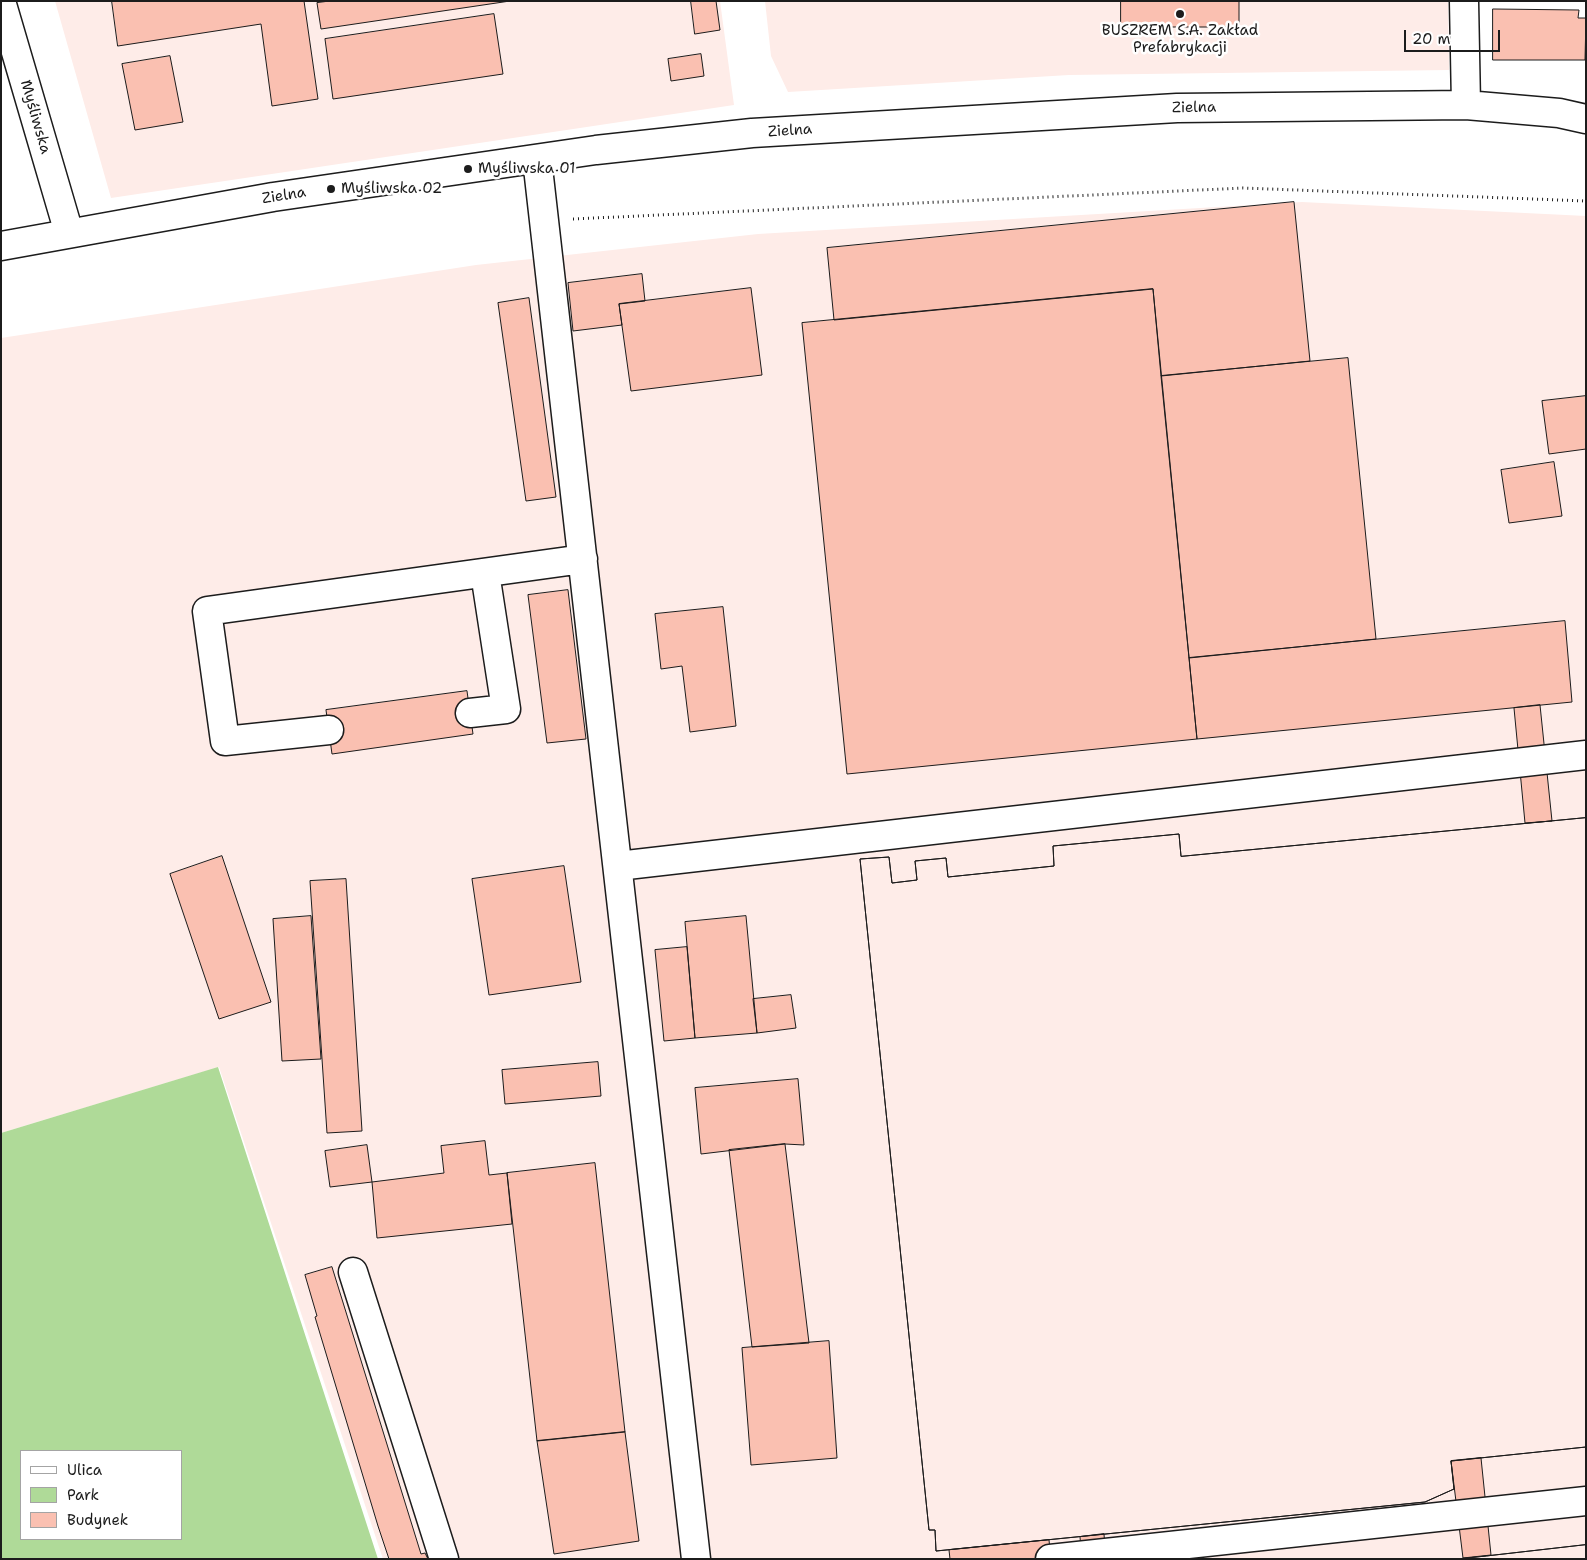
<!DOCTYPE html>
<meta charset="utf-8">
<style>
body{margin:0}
#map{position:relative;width:1587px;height:1560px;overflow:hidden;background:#fff;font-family:"Shantell Sans",sans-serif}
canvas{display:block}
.frame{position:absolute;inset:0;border:2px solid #1c1c1c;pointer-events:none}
.legend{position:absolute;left:20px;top:1450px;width:162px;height:90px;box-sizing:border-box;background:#fff;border:1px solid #a4a4a4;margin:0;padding:6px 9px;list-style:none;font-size:15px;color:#1c1c1c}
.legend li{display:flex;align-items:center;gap:10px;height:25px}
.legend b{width:25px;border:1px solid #a4a4a4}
.scale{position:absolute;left:1404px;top:30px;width:96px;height:22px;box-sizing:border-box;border:2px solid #1c1c1c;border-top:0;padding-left:6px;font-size:15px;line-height:18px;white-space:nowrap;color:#1c1c1c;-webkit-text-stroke:4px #fff;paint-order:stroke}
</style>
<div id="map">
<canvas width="1587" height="1560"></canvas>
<div class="frame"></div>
<ul class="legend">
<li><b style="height:6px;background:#fff"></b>Ulica</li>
<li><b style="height:14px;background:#afda98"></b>Park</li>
<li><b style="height:14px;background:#fac0b1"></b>Budynek</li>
</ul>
<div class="scale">20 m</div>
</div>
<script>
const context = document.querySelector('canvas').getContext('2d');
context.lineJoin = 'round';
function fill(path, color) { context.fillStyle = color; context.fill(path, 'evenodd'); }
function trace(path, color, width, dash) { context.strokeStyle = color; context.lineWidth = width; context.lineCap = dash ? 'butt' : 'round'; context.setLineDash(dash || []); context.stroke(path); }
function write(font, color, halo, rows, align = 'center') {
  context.font = font + ' "Shantell Sans",sans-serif'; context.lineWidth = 5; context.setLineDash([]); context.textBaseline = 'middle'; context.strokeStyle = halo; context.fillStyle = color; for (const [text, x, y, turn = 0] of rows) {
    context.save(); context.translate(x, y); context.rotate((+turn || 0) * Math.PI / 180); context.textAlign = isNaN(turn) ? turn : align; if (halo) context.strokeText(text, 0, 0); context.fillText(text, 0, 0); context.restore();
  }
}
fill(new Path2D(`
 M55,1H720L734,105L111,198Z
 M765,1H1448L1449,70L1069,75L788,92L771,56Z
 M1302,202L1586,216V1559H383L219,1067L1,1133V338L476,265L758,234Z`), '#feece8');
fill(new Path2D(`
 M218,1067L378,1559H1V1133ZM21,1451H181V1539H21Z`), '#afda98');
const building = new Path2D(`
 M112,1H304L318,99L272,106L261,24L118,46Z
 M330,1H510L321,29L317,3Z
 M691,1H716L720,30L695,34Z
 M1121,1H1239V27H1121Z
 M1493,9L1579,10L1578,18H1586L1585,60H1493Z
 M494,14L503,74L333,99L325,39Z
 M701,54L704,76L671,81L668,59Z
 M170,56L183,122L135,130L122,64Z
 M1294,202L1310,361L1161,376L1153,289L834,320L827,248Z
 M642,274L645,301L619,304L622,325L573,331L568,283Z
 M751,288L762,375L631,391L619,304Z
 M1153,289L1197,739L847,774L802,323Z
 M529,298L556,497L526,501L498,303Z
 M1348,358L1376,639L1189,658L1161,376Z
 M1586,396V449L1549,454L1542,401Z
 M1554,462L1562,516L1509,523L1501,470Z
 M568,590L586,739L547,743L528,595Z
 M723,607L736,726L690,732L682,666L661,669L655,614Z
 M1565,621L1572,702L1197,739L1189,658Z
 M467,691L473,734L332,754L326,710Z
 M1540,705L1552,821L1525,823L1514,708Z
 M1586,818V1447L1451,1461L1454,1489L1425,1502L936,1551L935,1530H929L860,859L889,857L892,883L917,880L915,861L946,858L948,877L1054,866L1053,846L1179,834L1181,856Z
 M1586,818V1447L1451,1461L1454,1489L1425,1502L936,1551L935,1530H929L860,859L889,857L892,883L917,880L915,861L946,858L948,877L1054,866L1053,846L1179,834L1181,856Z
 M222,856L271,1002L219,1019L170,874Z
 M564,866L581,982L489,995L472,879Z
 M346,879L362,1131L327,1133L310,881Z
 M311,916L321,1059L282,1061L273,919Z
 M746,916L757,1033L695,1038L685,922Z
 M687,947L695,1038L664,1041L655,950Z
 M791,995L796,1028L757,1033L753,999Z
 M598,1062L601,1096L505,1104L502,1070Z
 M798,1079L804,1145L785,1144L701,1154L695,1088Z
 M485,1141L489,1175L507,1173L512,1224L377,1238L372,1182L444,1173L441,1146Z
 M785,1144L809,1343L752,1347L729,1150Z
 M367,1145L372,1182L330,1187L325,1151Z
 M595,1163L625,1432L537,1441L507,1173Z
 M332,1267L421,1554L425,1553L428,1559H389L378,1526L315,1317L317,1316L305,1275Z
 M829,1341L837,1458L751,1465L742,1348Z
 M625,1432L639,1541L554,1554L537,1441Z
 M1481,1458L1491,1555L1463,1558L1451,1461Z
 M1104,1534L1106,1559H1082L1080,1537Z
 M1049,1540L1051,1559H950L949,1550Z
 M1586,1545V1559H1457L1486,1556Z
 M1586,1545V1559H1457L1486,1556Z`);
fill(building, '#fac0b1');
trace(building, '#1c1c1c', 1);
const minor = new Path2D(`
 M1,1L69,233
 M1464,1L1466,105
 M537,159L696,1559
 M1,246L273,197L596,150L752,133L1177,108L1466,105L1559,113L1586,119
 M470,713L506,709L485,573
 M329,730L225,741L207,611L583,559
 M618,866L1586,755
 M353,1272L444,1559
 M1050,1559L1586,1501`);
trace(minor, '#1c1c1c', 31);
trace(new Path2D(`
 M573,219L1243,188L1586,201`), '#1c1c1c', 3, [1, 4]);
trace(minor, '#fff', 28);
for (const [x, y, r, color] of [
 [1180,14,5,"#1c1c1c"],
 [468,169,5,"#1c1c1c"],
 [331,189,5,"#1c1c1c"]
]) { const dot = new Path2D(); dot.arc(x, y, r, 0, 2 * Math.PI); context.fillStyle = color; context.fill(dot); trace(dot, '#fff', 2); }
write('15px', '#1c1c1c', '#fff', [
 ["BUSZREM S.A. Zakład",1180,31,"center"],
 ["Prefabrykacji",1180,48,"center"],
 ["Myśliwska 01",478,169],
 ["Myśliwska 02",341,189]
], 'left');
write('15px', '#1c1c1c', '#fff', [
 ["Zielna",1194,108,-1],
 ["Myśliwska",35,117,74],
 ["Zielna",790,131,-4],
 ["Zielna",284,196,-9]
]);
</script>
